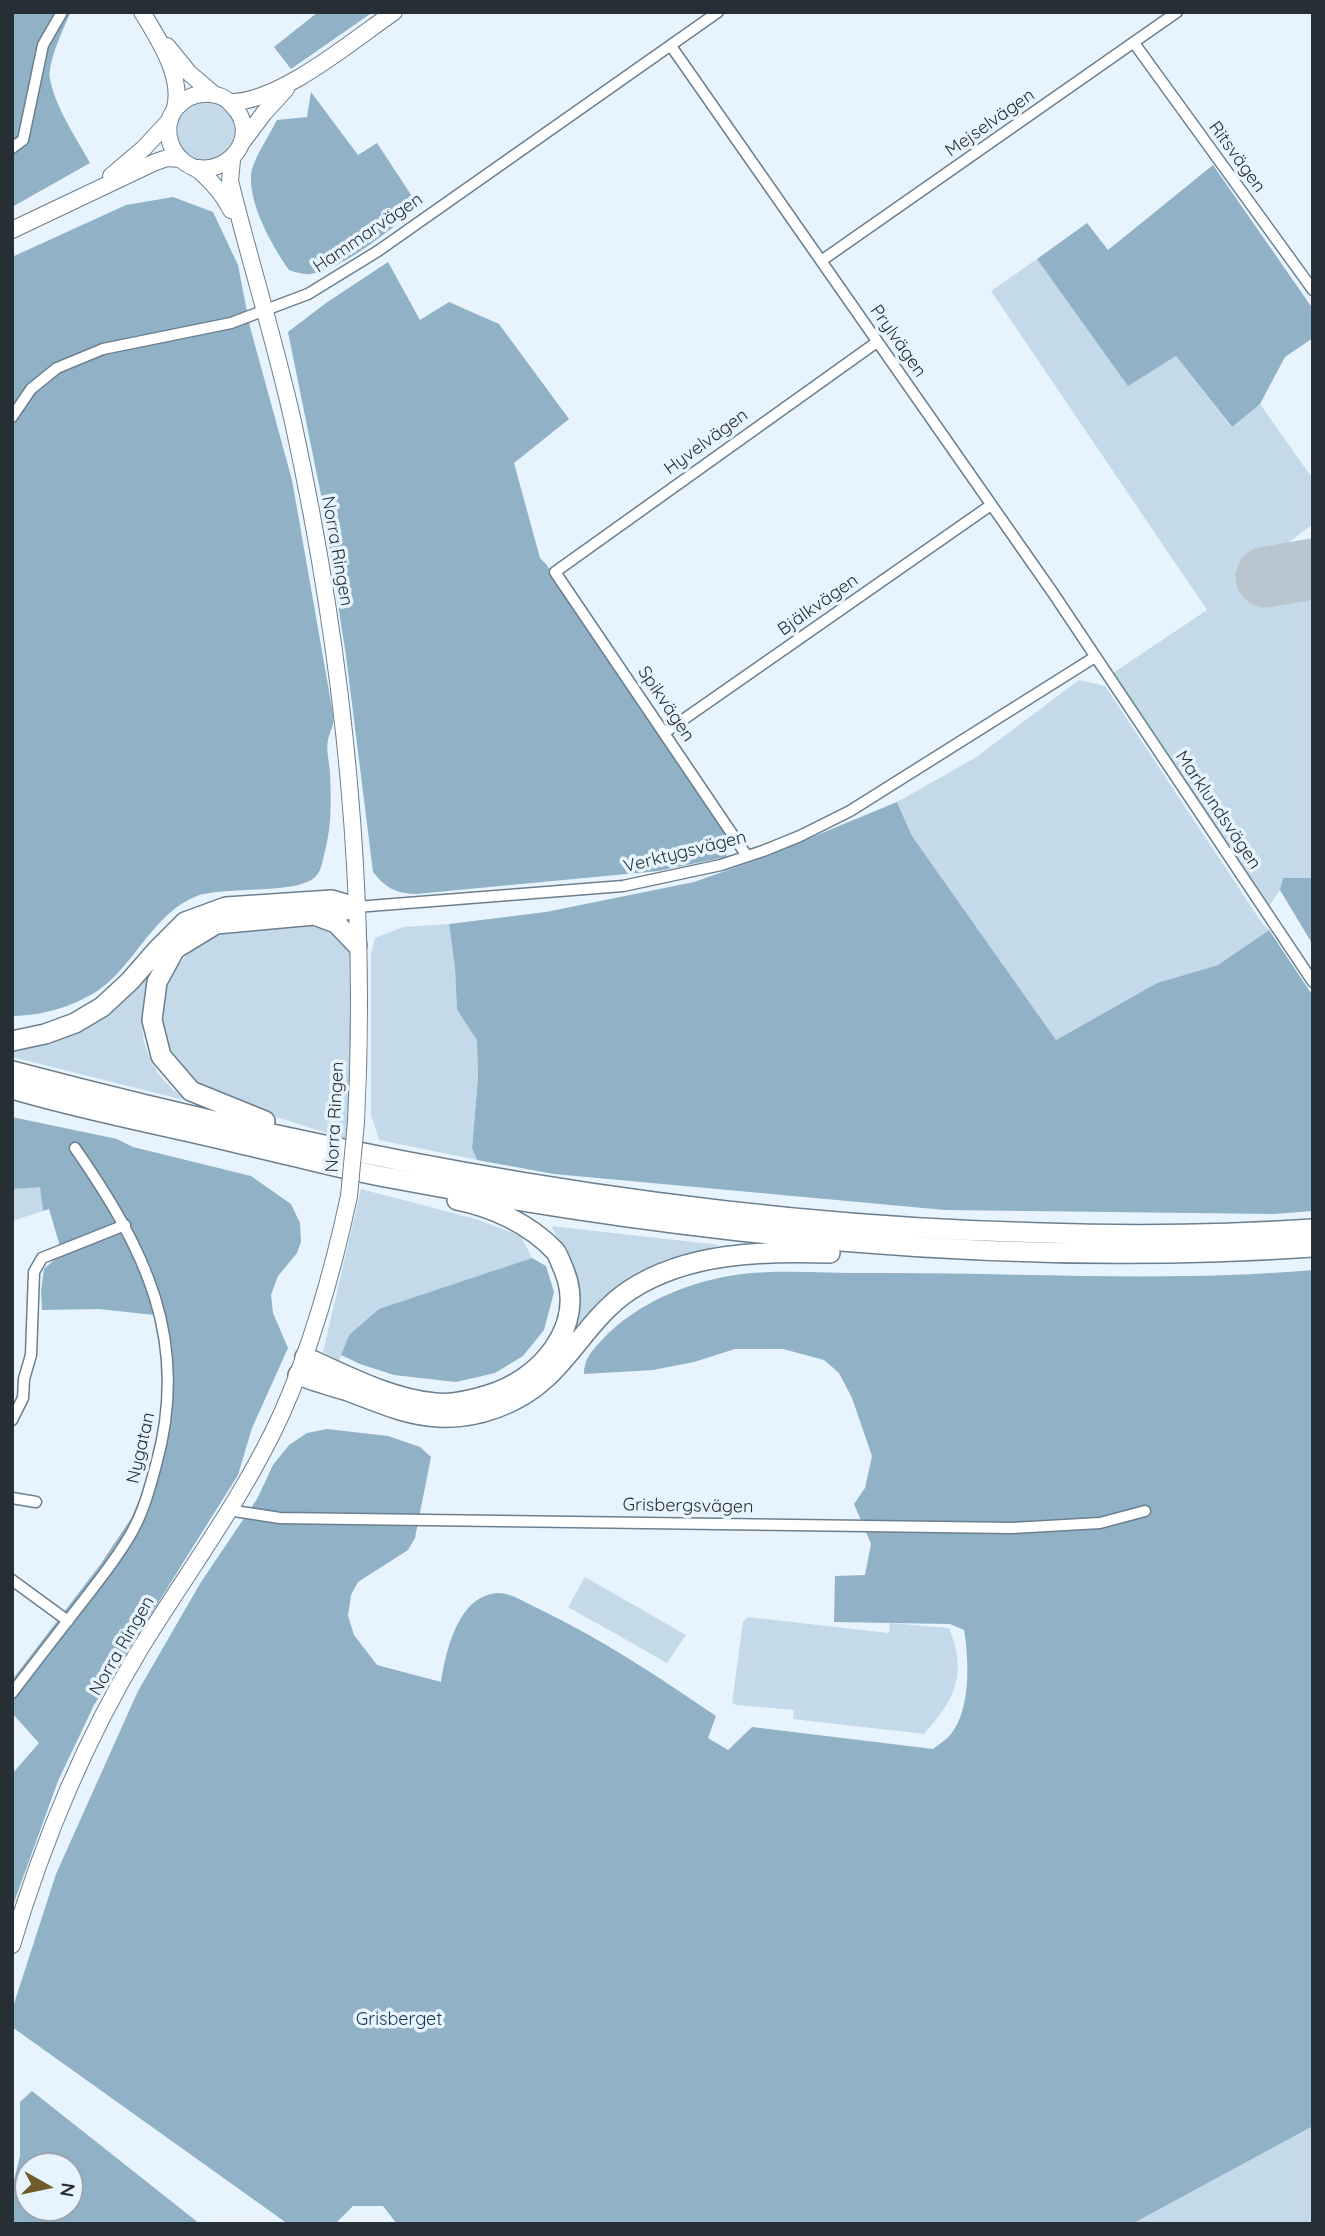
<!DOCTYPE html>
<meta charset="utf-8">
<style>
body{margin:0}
#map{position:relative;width:1325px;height:2236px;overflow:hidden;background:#e7f4fe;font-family:Quicksand,sans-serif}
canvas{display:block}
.frame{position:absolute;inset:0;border:14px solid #262f35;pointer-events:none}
.north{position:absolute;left:14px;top:2152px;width:70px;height:70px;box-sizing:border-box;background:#e7f4fe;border:2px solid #9aa5ae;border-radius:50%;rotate:99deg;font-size:19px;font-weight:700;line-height:28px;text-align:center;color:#262f35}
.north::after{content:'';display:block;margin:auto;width:24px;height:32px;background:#6e5c2a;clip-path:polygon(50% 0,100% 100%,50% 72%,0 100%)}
</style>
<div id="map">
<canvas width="1325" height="2236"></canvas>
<div class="frame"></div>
<div class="north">N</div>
</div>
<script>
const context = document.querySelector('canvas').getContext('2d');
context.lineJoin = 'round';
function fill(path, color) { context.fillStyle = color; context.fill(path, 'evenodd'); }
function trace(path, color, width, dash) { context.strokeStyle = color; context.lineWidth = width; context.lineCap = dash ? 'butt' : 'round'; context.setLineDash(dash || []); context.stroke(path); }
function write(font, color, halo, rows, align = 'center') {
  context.font = font + ' Quicksand,sans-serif'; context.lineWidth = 7; context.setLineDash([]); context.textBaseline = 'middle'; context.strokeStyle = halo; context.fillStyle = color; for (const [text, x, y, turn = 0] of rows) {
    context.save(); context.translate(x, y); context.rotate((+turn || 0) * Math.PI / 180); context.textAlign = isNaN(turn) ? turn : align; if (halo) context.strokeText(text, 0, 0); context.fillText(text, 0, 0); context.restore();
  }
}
fill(new Path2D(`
 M201,100C231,102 238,116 236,144L213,164L187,158L174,135C178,116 182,108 201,100Z
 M1037,259L1128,385L1176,356L1231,427L1260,404L1313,479V524L1252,570L1269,593L1313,585V878H1283L1280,890L1269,906L1113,673L1207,610L991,291Z
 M1079,680L1105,686L1262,923L1269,930L1218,965L1157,983L1056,1040L912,836L897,802L975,758Z
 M449,924L455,968L457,1010L477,1040L478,1078L472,1148L477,1160L379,1140L371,1115V954L375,938L403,927Z
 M318,925L345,938L351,958V1083L346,1139L238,1105L187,1078L168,1049L160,1024L164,990L178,965L195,946L224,932L271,926Z
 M157,965C131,1017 138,1068 188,1101L12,1057V1048Z
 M40,1186L43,1211L12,1221V1189Z
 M361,1189L476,1219L521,1236L532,1258L499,1269L349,1335L339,1361L323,1352Z
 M551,1226L720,1245L662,1261L623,1283L577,1325C581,1286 570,1259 551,1226Z
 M585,1577L686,1635L667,1663L568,1607Z
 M748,1617L889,1633L890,1623L949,1628C968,1674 955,1699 924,1734L793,1719L794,1710L736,1705L732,1703L743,1622Z
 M1313,2126V2224H1132Z`), '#c5dae9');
fill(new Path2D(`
 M12,12H71C64,26 47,64 50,79C56,109 76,137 90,163L12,207Z
 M318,12H373L291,69L274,47Z
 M311,92L358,155L377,143L419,207C392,228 344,269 310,274C304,275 295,272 289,270C272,246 249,205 251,175C252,161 270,134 277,120L307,117Z
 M1213,165L1313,309V338L1285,357L1260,404L1232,427L1176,356L1128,386L1037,259L1087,223L1108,250Z
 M173,197L213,212L238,265L250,327L292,480L333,714C335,727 330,729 328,740C326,749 329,762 330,772C331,799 332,824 325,851C323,858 322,870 316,876C300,895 224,886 197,896C160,910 141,950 114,977C90,1002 47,1016 12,1016V257L126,205Z
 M388,262L420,320L449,302L499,324L569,419L514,463L540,558L546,564L731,836L726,857L658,871L416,894C395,893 386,888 373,872L346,656L321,495L288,332L326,303Z
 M897,802L912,836L1056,1040L1157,983L1218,965L1269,930L1313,996V1211L1274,1214L945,1210L554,1174L477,1160L472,1148L478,1078L477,1040L457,1010L455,968L449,924L546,912L694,882L754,861Z
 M1283,878H1313V945L1280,890Z
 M12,1117L117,1139L133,1147L251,1176L291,1204L300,1223L301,1242L297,1253L278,1276L271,1295L273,1313L288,1348L252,1428L238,1475L94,1705L58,1781L12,1908V1774L39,1743L12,1713V1680L100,1565L132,1517L147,1480L162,1416L164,1374L154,1315L99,1309L42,1310L41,1291L44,1269L62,1253L49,1209L43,1211L40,1187L12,1189Z
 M532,1258L546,1266L554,1292L544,1330L523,1356L495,1373L456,1382L394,1375L360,1364L341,1355L349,1335L379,1309Z
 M1313,1270V2126L1132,2224H397L383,2206H353L335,2224H288L12,2027V2010L56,1874L138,1691L201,1582L257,1499L273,1465L289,1445L307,1433L327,1429L388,1436L420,1447L431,1457L415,1538L408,1550L358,1582L351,1595L348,1616L354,1635L377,1665L441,1682C446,1651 458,1596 497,1593C510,1592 526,1603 537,1608C600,1638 659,1677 716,1716L708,1738L728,1750L752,1727L933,1749C939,1744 946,1740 951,1734C971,1709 969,1660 964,1630L950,1624L834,1622L835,1576L865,1575L871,1544L854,1504L865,1488L872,1456L852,1398L839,1373L824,1360L783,1349H735L694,1362L653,1370L584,1374C584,1360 590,1353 600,1342C637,1301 696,1278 751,1273C789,1270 829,1273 867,1273C1016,1272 1164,1283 1313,1270Z
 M32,2091L200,2224H12V2188L20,2156V2102ZM28,2166H70V2208H28Z`), '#91b1c7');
trace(new Path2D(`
 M1266,577L1313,569`), '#bac6cf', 61);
const minor = new Path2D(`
 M1134,43L1313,290
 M671,46L1053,593L1313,982
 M12,148L23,140L43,45L62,12
 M821,261L1177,12
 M12,417L31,389L57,368L103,349L231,323L308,294L378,251L718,12
 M664,733L991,505
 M747,856L555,572L877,342
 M356,907L623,886L721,865L763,851L800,836L850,811L1095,657
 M12,1420L23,1398L24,1379L31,1355L34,1272L42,1258L125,1225
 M12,1498L36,1502
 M228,1510L280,1518L1012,1528L1100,1523L1145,1511
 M12,1580L68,1621
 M12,1693C37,1660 62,1628 87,1596C103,1575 121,1553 133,1530C144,1510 150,1487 156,1465C191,1340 145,1249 75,1148`);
const secondary = new Path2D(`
 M142,12C159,40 185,79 174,111
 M167,46L189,73L215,95
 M230,102C279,103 353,40 394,12
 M243,141L264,113L286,89
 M232,160L230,181C250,262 275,341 293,422C343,651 368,888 356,1122
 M197,168C232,173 260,134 233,106C226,97 215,93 204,94C193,94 183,100 176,108C163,124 167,148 183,161C188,166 195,167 201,172C213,183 224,195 231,210
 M111,176L144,148L170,120
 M12,230L153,163L167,158L180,159
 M12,1945C43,1841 84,1742 140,1649C188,1571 244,1497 282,1413C313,1343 333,1271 349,1196`);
const motorway = new Path2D(`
 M317,916L336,923L357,945
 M12,1041L45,1034L75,1023L102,1007L130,981L157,950L185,922L226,907L332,900L356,907
 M12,1071C349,1160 693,1225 1042,1233C1132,1236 1223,1235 1313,1229
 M12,1089C86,1111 163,1125 237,1143C287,1154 336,1168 385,1177C691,1235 1002,1268 1313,1247
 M265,1121L191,1091L161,1056L152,1020L157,982L175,949L216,924L336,913L356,907
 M305,1357C346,1375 390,1399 435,1403C453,1405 472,1400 488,1395C540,1380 587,1326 564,1270C561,1264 559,1256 555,1251C530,1224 492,1207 457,1200
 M298,1375C314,1381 331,1386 348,1391C378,1402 407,1416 439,1417C477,1419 518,1404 546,1378C576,1350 595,1313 630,1290C688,1252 763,1251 830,1253`);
trace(minor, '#6c7f8e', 13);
trace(secondary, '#6c7f8e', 18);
trace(motorway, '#6c7f8e', 22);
trace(minor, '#fff', 10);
trace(secondary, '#fff', 16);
trace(motorway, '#fff', 19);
const secondaryBridge = new Path2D(`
 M349,1196L356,1122`);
trace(secondaryBridge, '#6c7f8e', 18, []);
trace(secondaryBridge, '#fff', 16);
write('18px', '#262f35', '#e7f4fe', [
 ["Mejselvägen",990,123,-35],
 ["Ritsvägen",1237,157,54],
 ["Hammarvägen",368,233,-34],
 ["Prylvägen",898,341,55],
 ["Hyvelvägen",706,442,-36],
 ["Norra Ringen",337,551,80],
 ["Bjälkvägen",818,605,-35],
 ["Spikvägen",666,704,56],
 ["Marklundsvägen",1218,810,56],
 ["Verktygsvägen",685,852,-14],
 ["Norra Ringen",335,1117,-87],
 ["Nygatan",141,1448,-77],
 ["Grisbergsvägen",688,1506,1],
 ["Norra Ringen",122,1646,-60]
]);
write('18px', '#103951', '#e7f4fe', [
 ["Grisberget",399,2020]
]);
</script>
